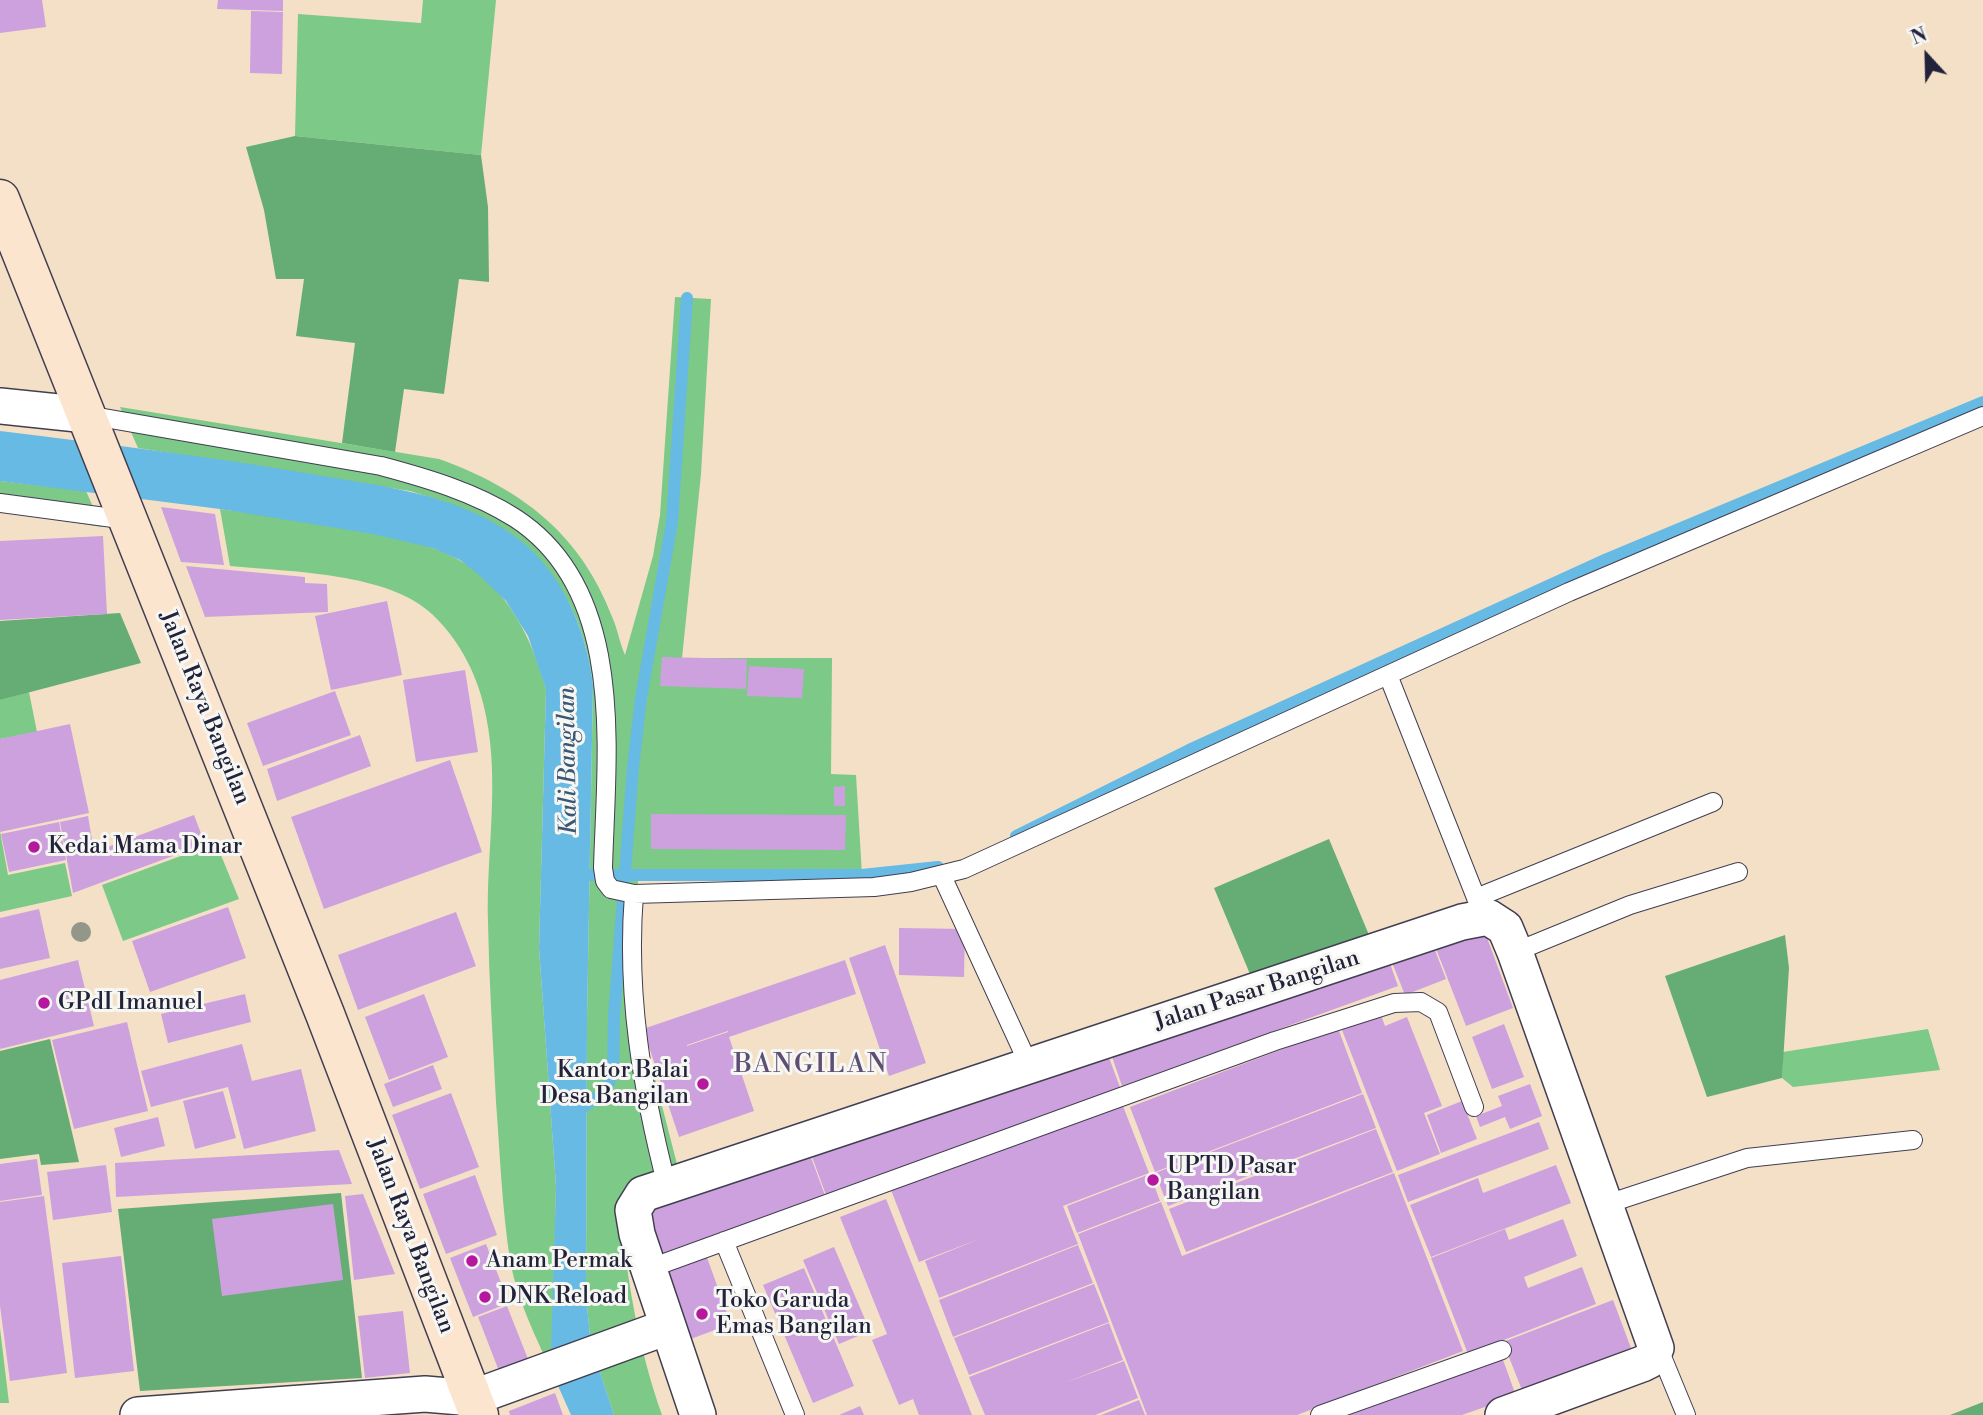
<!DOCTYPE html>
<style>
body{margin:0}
#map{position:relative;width:1983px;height:1415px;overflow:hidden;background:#f3e0c7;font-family:"Libre Bodoni",serif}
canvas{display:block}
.north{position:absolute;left:1892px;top:21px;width:70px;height:70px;-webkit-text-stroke:5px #f6f6f2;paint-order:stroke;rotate:338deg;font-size:19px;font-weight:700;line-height:28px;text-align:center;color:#22223b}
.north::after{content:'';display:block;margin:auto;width:24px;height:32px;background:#22223b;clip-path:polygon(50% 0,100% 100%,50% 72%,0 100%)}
</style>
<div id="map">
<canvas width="1983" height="1415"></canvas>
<div class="north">N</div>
</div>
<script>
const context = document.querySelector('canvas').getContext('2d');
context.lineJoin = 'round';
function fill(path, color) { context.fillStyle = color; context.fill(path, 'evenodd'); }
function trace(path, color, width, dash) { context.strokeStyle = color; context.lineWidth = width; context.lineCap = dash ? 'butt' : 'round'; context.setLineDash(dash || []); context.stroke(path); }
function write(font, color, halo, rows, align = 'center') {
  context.font = font + ' "Libre Bodoni",serif'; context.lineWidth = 6; context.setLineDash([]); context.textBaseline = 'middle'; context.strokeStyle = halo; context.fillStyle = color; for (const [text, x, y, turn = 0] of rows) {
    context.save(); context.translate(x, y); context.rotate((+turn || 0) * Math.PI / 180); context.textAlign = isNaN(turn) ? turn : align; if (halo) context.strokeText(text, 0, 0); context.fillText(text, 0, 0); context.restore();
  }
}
fill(new Path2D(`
 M423,0H496L481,155L295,136L298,14L421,23Z
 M675,297L711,299L701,474L682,658H832L831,774L856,775L862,875H638L637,953L642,1028L678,1168L621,1217C628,1285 639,1350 662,1415H614L591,1345L586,1297L587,1019L593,685C579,572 514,521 410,491L138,448L120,407L439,459C522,489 581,534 613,619C618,631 620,644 625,655L653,556L660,515Z
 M0,481L86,491L102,527L0,511Z
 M220,509C286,519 404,528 459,560C507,587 532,638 546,689L539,948L556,1186L552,1364L559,1388C541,1347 518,1305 510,1260C502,1208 500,1155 496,1102C493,1042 489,982 488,922C486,855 500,783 486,716C479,678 461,642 433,615C389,572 289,572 230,566Z
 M29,692L37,732L0,739V700Z
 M0,831L8,875L65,863L72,896L0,912Z
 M216,843L239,899L123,941L102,885Z
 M1928,1029L1940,1070L1793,1087L1782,1078L1783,1052Z
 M0,1328L9,1403H0Z`), '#7cc988');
fill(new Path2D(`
 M295,136L481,155L488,207L489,282L459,279L444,394L404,389L395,452L342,443L355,343L296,336L304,279H276L264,210L246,147Z
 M120,613L141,663L0,700V621Z
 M1329,839L1379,959L1260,998L1214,888Z
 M1785,935L1789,968L1782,1078L1707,1097L1665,976Z
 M50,1039L79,1162L41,1165L39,1154L0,1159V1051Z
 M341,1193L362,1378L140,1391L118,1209Z
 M1983,1402V1415H1950Z`), '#65ad74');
fill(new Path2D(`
 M0,431C104,444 208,456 311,474C380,486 454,493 513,535C561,569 586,628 593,685L587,1019L586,1297L591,1345L614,1415H571L559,1388L551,1352L556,1186L539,948L546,689L528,636L506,601L479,575L460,560L433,548L373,534L220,509L0,481Z`), '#67bae3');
trace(new Path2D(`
 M1016,836L1189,750L1607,559L1983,402
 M575,875H862L938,867
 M573,1115L605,1091L613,1074L614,1017L633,767L641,698L672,522L687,298`), '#67bae3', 12);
fill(new Path2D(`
 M0,0H42L46,27L0,33Z
 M218,0H283V11L217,9Z
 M251,11L283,12L282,74L250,73Z
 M161,507L215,514L224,565L181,562Z
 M103,536L107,614L0,620V541Z
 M186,566L305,577V583L327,584L328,612L205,617Z
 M387,601L402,675L331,690L315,616Z
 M662,657L747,659L746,689L660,686Z
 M749,666L804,669L802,698L747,696Z
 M465,670L478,752L416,762L403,680Z
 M335,691L351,735L263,766L247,723Z
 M70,724L89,813L0,832V739Z
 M360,735L371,766L277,801L267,769Z
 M450,760L482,852L324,909L291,817Z
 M845,786V806H834V787Z
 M651,814L846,815L845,850L651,849Z
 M194,815L205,844L73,893L60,822L88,816L94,852Z
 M59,822L66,860L9,872L1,834Z
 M228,907L246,958L150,992L132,941Z
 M39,909L50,958L0,969V918Z
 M456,912L476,966L358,1010L338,955Z
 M1483,927L1513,1008L1466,1026L1435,946Z
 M899,928L965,929L964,977L899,975Z
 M885,945L926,1063L889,1076L849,958Z
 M1433,945L1446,979L1405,995L1391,960Z
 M1388,958L1398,986L1122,1086L1110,1051Z
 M78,960L94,1026L0,1049V980Z
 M845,960L856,994L729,1037L754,1111L679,1137L643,1029ZM728,1031V1032L687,1046V1045Z
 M245,994L251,1022L168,1043L161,1014Z
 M424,994L448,1057L389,1080L365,1017Z
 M1381,1015L1385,1026L1407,1017L1442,1106L1424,1113L1440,1154L1397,1171L1342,1030Z
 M127,1022L148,1111L74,1129L52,1040Z
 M1504,1024L1524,1077L1492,1089L1472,1037Z
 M1338,1028L1362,1093L1155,1172L1130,1107Z
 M242,1044L252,1081L301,1069L316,1131L244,1149L228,1087L151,1107L141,1071Z
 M1107,1052L1121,1090L826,1195L811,1154Z
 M433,1065L442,1089L393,1107L384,1084Z
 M1530,1084L1542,1116L1510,1129L1505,1117L1480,1127L1476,1116L1502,1106L1498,1096Z
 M223,1091L236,1138L195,1149L183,1101Z
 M451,1093L479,1167L420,1189L392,1115Z
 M1363,1094L1376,1128L1168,1206L1155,1173Z
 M1121,1101L1149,1173L1063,1206L1078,1244L939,1298L925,1261L982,1238L919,1262L891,1190Z
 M1462,1101L1477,1139L1441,1153L1427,1115Z
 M158,1117L165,1146L121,1157L114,1128Z
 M1539,1122L1549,1149L1408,1202L1398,1175Z
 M1376,1129L1393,1172L1186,1252L1169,1209Z
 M339,1150L352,1184L116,1197L115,1163Z
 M809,1152L826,1198L665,1258L648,1210Z
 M37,1159L42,1195L0,1201V1164Z
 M106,1165L112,1212L53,1220L47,1172Z
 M1556,1165L1571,1203L1431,1257L1410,1205L1478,1178L1483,1193Z
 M1394,1173L1463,1351L1297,1415H1147L1078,1234L1161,1202L1182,1256Z
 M1150,1174L1160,1201L1077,1233L1067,1206Z
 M475,1175L497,1235L446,1254L423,1194Z
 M363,1194L395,1274L354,1280L345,1196Z
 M44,1196L67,1373L10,1381L0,1306V1202Z
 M886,1199L972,1415H919L913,1399L899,1405L872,1340L887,1334L840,1217Z
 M333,1204L343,1280L222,1296L212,1219Z
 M1563,1219L1577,1256L1524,1277L1528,1288L1582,1267L1596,1304L1468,1354L1431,1258L1505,1229L1509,1240Z
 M486,1244L509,1303L473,1317L450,1258Z
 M1078,1245L1093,1283L953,1337L939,1300Z
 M834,1247L870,1331L839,1344L803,1260Z
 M705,1252L731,1324L688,1340L662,1268Z
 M121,1256L134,1371L75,1378L62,1263Z
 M804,1268L854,1386L813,1403L763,1285Z
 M1094,1284L1109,1322L969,1375L954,1338Z
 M1613,1300L1631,1348L1522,1390L1503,1342Z
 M507,1306L528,1359L499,1371L478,1317Z
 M403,1311L410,1373L365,1378L358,1316Z
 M1109,1323L1123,1360L1064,1383L1124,1361L1138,1398L1095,1415H985L969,1377Z
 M1502,1357L1516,1396L1462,1415H1341Z
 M555,1393L563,1415H510L509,1411Z
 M1139,1400L1145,1415H1101Z
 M860,1406L864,1415H839Z`), '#cda1de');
const lane = new Path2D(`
 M87,415L381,466C426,478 474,492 515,518C628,591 606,754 603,868L605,881L611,889L634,894L874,887L911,882L964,869L1569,592L1983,416
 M0,503L128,520
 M1388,675L1484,918
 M942,876L1030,1067
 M634,894C626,994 642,1089 667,1186
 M1476,898L1713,802
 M1515,952L1630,905L1738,872
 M1607,1204L1747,1158L1913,1140
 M724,1241L795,1415
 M648,1269L1275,1041L1394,1003L1421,1002L1438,1012L1474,1107
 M1658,1347L1686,1415
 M1320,1415L1502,1350`);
const street = new Path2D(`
 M0,406L87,415
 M138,1415L425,1394L472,1398L667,1327
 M698,1415L637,1234L633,1210L643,1194L1462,922L1488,917L1505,928L1515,952L1656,1348L1650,1360L1642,1364L1503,1415`);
const secondary = new Path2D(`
 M0,199L325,1014L479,1415`);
trace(lane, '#413e50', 20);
trace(street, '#413e50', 38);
trace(secondary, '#413e50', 41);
trace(lane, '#fff', 18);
trace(street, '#fff', 35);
trace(secondary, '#fce5cf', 38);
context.fillStyle = '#929789';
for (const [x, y] of [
 [81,932]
]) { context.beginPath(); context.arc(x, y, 10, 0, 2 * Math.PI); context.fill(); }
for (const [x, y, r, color] of [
 [34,847,7,"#b5179e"],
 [44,1003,7,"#b5179e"],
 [703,1084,7,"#b5179e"],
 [1153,1180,7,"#b5179e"],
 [472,1261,7,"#b5179e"],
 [485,1297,7,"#b5179e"],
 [702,1314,7,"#b5179e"]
]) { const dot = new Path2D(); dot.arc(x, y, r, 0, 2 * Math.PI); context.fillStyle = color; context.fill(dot); trace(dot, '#f6f6f2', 2.5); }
write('23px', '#22223b', '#f6f6f2', [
 ["Jalan Raya Bangilan",204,708,68],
 ["Jalan Pasar Bangilan",1257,991,-18],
 ["Jalan Raya Bangilan",410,1236,69]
]);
write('23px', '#22223b', '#f6f6f2', [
 ["Kedai Mama Dinar",48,847],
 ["GPdI Imanuel",58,1003],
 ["Kantor Balai",689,1071,"right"],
 ["Desa Bangilan",689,1097,"right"],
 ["UPTD Pasar",1167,1167],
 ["Bangilan",1167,1193],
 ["Anam Permak",486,1261],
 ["DNK Reload",499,1297],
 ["Toko Garuda",716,1301],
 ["Emas Bangilan",716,1327]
], 'left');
write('italic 24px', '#3a5776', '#f6f6f2', [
 ["Kali Bangilan",569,761,-91]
]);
context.letterSpacing = '2px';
write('26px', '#5e4e74', '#f6f6f2', [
 ["BANGILAN",811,1066]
]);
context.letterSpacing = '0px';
</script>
